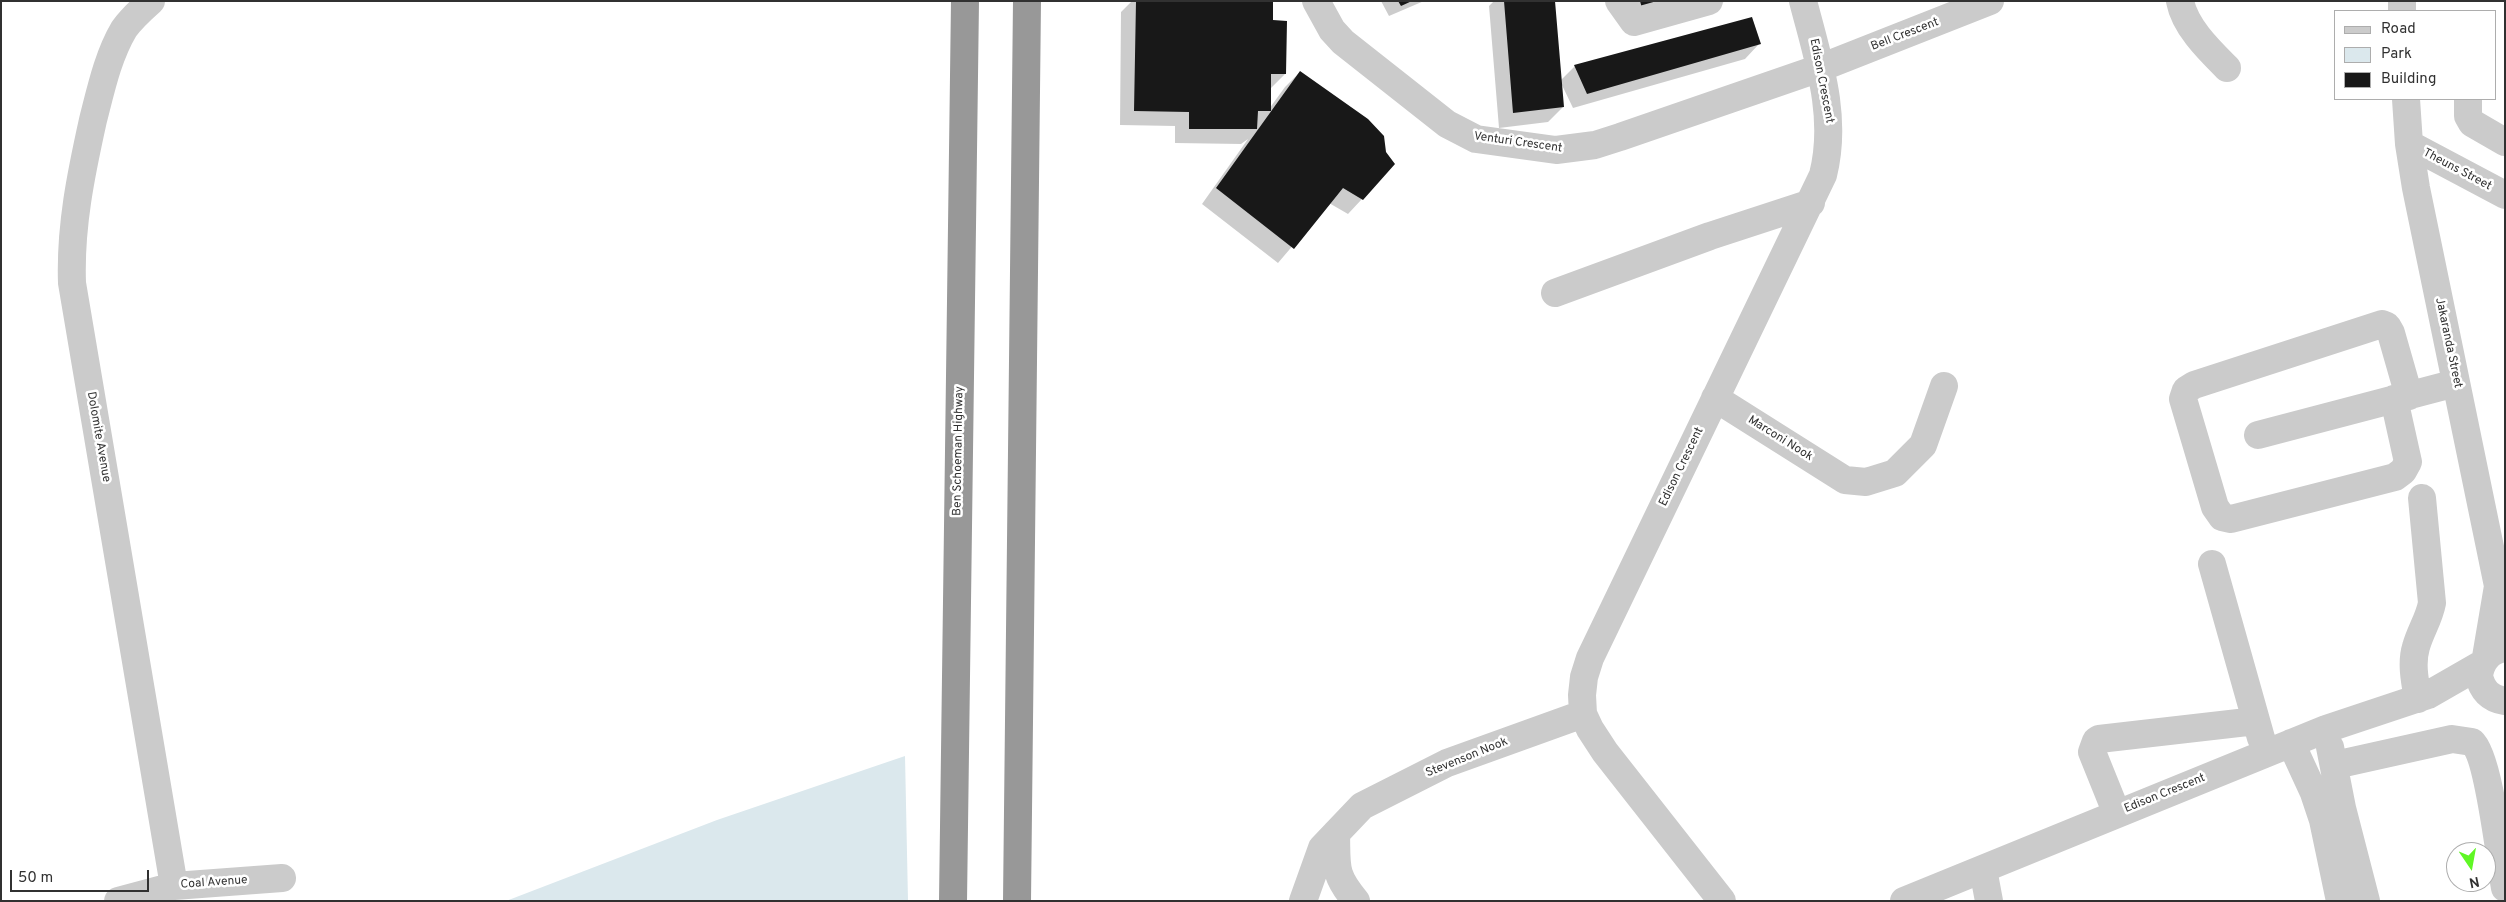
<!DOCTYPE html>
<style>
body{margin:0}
#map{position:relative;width:2506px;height:902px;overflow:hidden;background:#fff;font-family:Overpass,sans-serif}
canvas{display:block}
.frame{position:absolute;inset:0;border:2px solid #313131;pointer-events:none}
.legend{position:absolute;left:2334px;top:10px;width:162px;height:90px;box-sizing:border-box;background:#fff;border:1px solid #adadad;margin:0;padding:6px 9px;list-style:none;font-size:15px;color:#313131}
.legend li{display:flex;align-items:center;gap:10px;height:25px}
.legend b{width:25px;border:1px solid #adadad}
.north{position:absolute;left:2446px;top:842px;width:50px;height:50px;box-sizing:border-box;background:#fff;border:1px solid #adadad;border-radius:50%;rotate:168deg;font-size:14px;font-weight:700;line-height:20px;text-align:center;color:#313131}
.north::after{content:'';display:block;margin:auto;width:18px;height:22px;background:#60f725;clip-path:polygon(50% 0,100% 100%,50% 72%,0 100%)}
.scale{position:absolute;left:10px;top:870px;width:139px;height:22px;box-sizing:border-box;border:2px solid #313131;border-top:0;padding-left:6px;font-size:15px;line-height:18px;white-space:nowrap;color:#313131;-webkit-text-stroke:4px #fff;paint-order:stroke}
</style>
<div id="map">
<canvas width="2506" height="902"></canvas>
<div class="frame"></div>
<ul class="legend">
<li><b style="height:6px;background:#cbcbcb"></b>Road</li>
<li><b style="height:14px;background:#dbe8ed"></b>Park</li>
<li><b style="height:14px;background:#181818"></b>Building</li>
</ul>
<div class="north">N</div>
<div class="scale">50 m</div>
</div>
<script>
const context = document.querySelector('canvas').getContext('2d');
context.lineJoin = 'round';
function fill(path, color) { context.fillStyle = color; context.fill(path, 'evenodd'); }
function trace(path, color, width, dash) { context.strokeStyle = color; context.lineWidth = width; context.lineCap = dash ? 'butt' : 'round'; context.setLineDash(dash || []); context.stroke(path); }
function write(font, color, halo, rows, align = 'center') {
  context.font = font + ' Overpass,sans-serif'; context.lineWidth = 5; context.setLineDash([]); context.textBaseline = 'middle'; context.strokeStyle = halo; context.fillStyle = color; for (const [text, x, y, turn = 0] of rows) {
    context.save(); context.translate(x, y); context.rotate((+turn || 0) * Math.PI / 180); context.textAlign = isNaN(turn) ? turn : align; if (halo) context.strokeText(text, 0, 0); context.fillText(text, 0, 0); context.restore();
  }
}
fill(new Path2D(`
 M905,756L908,901H506L717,820Z`), '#dbe8ed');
fill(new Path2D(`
 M1132,1H1272L1271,22L1285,74L1270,89L1269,109L1285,87L1300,72L1362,199L1348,214L1329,203L1278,263L1202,204L1248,139L1241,144L1175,143V126L1120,125L1121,12Z
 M1381,1H1424L1389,16Z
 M1494,1H1554L1561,80L1575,66L1759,44L1745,59L1573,108L1561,83L1563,107L1548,122L1499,128L1489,6Z
 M1621,1H1728L1628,26Z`), '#0003');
fill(new Path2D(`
 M1136,1H1273V20L1287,21L1286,74H1271V111H1258L1257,129H1189V112L1134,111Z
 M1398,1H1412L1401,6Z
 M1504,1H1555L1564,107L1513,113Z
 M1640,1H1682L1643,12Z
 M1752,17L1761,44L1587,94L1574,65Z
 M1300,71L1368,119L1384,136L1386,152L1395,164L1363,200L1343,188L1294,249L1216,188Z`), '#181818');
trace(new Path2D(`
 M151,1C142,9 131,19 124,29C108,56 101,89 93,120C81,174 70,227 72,283L174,886
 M1316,1L1332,30L1343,42L1447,124L1476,139L1556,150L1595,145L1620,137L1820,68L1990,1
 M1619,1L1634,22L1709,1
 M2180,1C2185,27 2209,50 2227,68
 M2402,1V11
 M2406,99L2409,144L2416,188L2498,586L2505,602
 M2468,99V116L2472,123L2505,142
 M2409,144L2505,195
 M1555,293L1710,236L1811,203
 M1715,398L1845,480L1866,482L1895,473L1923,445L1944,386
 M2394,399L2408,462L2403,471L2395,477L2231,519L2222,517L2215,507L2183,399L2186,390L2194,385L2382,324L2387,326L2391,333L2409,396
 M2258,435L2456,383
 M2212,564L2261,738
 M2505,648C2489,650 2481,661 2479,676C2482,690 2490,699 2505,701
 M2486,657L2498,586
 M2418,699C2415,682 2411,663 2416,647C2420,632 2429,619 2432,603L2422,498
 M2291,743L2314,793L2323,820L2340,901
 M2330,747L2342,808L2366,901
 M2335,765L2452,739L2472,742C2489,756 2500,861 2505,888
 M2117,814L2092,752L2096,741L2099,739L2256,721
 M1336,833C1337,866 1333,874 1356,901
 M1983,869L1989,901
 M118,901L174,886L282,878
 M1303,901L1322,848L1362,806L1447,763L1583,714
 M1722,901L1605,752L1590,729L1583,714L1582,695L1584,677L1590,658L1823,175C1838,116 1818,59 1803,1
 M1904,901L2326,729L2428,695L2482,664`), '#cbcbcb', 28);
trace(new Path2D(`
 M953,901L965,1
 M1017,901L1027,1`), '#989898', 28);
write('12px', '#313131', '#fff', [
 ["Bell Crescent",1905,35,-21],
 ["Edison Crescent",1821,81,79],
 ["Venturi Crescent",1518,143,8],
 ["Theuns Street",2457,170,28],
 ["Jakaranda Street",2448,343,78],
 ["Dolomite Avenue",98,437,80],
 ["Marconi Nook",1780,439,32],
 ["Ben Schoeman Highway",959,451,-89],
 ["Edison Crescent",1682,467,-64],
 ["Stevenson Nook",1467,758,-22],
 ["Edison Crescent",2165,794,-22],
 ["Coal Avenue",214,883,-4]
]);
</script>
